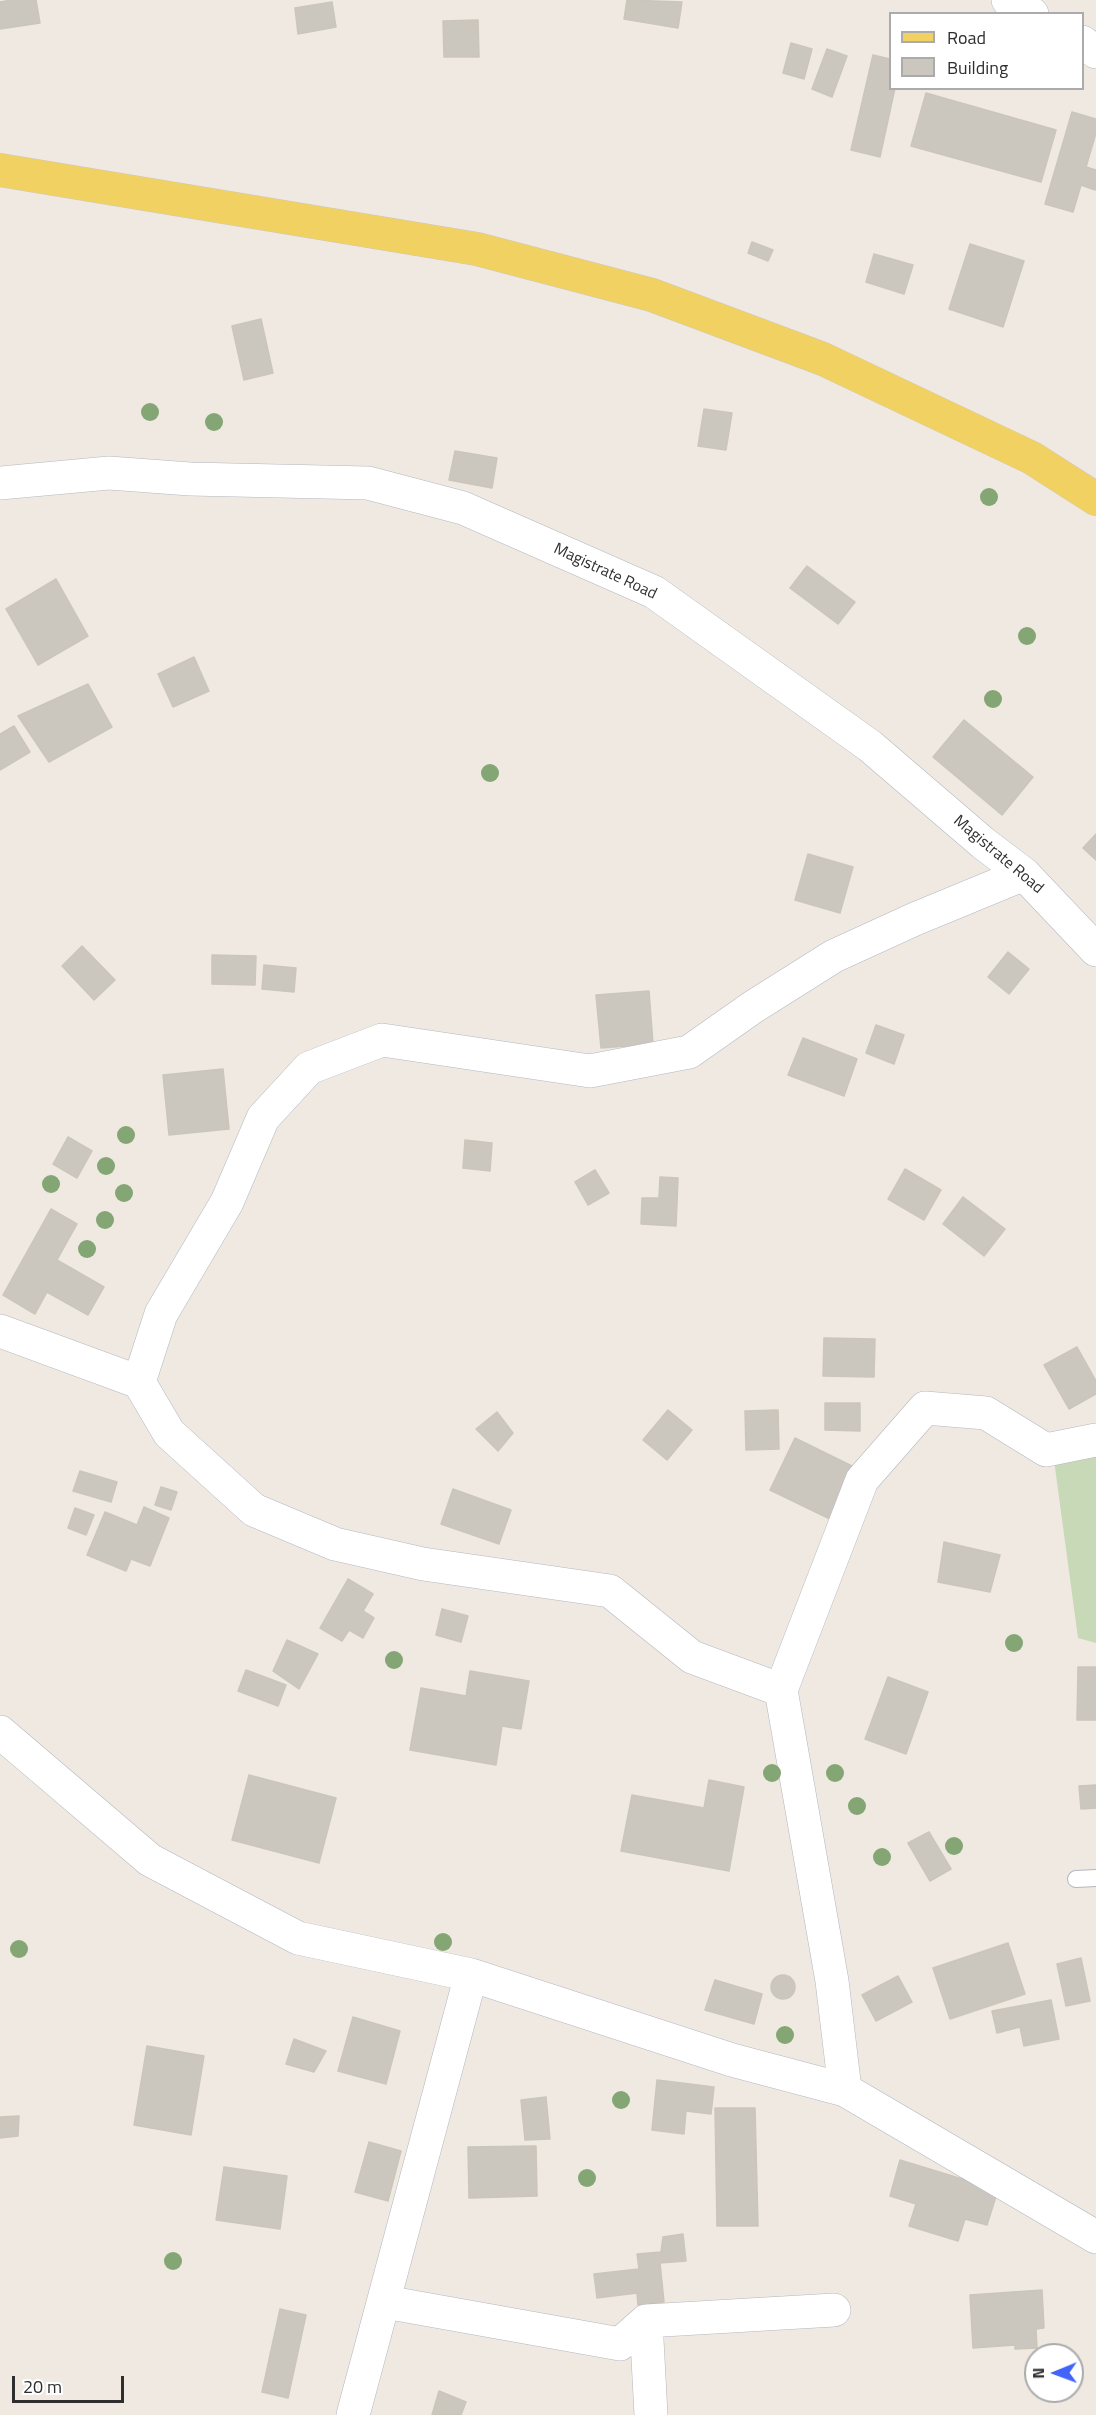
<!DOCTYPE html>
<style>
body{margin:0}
#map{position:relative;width:1096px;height:2415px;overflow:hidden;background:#efe9e1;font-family:"Titillium Web",sans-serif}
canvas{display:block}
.legend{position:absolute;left:889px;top:12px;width:195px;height:78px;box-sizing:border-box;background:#fff;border:2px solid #ababab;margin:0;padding:8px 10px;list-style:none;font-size:18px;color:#2e2e2e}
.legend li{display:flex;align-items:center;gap:12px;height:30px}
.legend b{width:30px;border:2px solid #ababab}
.north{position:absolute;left:1024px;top:2343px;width:60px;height:60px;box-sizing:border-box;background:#fff;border:2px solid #ababab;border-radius:50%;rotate:269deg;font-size:16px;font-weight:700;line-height:24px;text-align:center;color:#2e2e2e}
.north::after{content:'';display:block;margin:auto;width:21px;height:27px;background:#4264fb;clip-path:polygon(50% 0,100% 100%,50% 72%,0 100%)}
.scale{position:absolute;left:12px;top:2376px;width:112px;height:27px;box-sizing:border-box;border:3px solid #2e2e2e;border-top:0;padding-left:8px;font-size:18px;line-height:21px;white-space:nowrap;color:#2e2e2e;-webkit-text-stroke:4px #fff;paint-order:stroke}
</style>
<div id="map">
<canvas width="1096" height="2415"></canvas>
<ul class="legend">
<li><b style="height:8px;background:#f2d163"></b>Road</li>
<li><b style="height:16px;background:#cbc7bf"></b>Building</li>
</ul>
<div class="north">N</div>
<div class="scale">20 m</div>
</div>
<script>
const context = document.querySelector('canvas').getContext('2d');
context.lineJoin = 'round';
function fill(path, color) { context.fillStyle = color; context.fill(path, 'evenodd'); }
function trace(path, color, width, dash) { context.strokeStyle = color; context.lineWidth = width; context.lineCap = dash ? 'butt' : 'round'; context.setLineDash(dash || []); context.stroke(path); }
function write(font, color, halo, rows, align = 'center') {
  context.font = font + ' "Titillium Web",sans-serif'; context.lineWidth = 4.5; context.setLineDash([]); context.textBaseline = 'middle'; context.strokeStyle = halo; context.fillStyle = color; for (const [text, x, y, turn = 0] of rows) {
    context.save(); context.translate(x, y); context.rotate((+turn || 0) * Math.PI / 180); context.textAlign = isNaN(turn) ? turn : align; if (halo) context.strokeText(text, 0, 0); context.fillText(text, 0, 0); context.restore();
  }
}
fill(new Path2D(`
 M1096,1449V1643L1078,1638L1054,1460Z`), '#c8d9b8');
const building = new Path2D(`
 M12,0H36L40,23L0,29V2Z
 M627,0L682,2L678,28L624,19Z
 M332,2L336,27L298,34L295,8Z
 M478,20L479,57H444L443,21Z
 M791,43L812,49L804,79L783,73Z
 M827,49L847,56L832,97L812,89Z
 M873,55L890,59V88H895L880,157L851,150Z
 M926,93L1056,130L1041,182L911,146Z
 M1072,112L1096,119V133L1086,167L1096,170V186L1095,190L1081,185L1073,212L1045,204Z
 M752,242L773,250L768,261L748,253Z
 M970,244L1024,261L1003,327L949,309Z
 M874,254L913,265L904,294L866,282Z
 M261,319L273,373L244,380L232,326Z
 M704,409L732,413L726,450L698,446Z
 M455,451L497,458L492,488L449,480Z
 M807,566L855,602L838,624L790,588Z
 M56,579L88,636L38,665L6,609Z
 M194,657L209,691L173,707L158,674Z
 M88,684L112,727L49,762L18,716Z
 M964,720L1033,777L1002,815L933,757Z
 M14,726L30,752L0,770V734Z
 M1096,834V860L1083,848Z
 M808,854L853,867L840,913L795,900Z
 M82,946L115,980L94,1000L62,966Z
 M1008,952L1029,969L1009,994L988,977Z
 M212,955L256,956L255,985L212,984Z
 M264,965L296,968L294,992L262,989Z
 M649,991L653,1044L601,1048L596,995Z
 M876,1025L904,1035L894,1064L866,1053Z
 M803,1038L857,1059L844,1096L788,1075Z
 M223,1069L229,1129L169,1135L163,1075Z
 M68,1137L92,1151L77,1178L53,1164Z
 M465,1140L492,1143L490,1171L463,1168Z
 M905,1169L941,1190L924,1220L888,1199Z
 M595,1170L609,1193L588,1205L575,1182Z
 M660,1177L678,1178L676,1226L641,1224L642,1198H659Z
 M963,1197L1005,1229L984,1256L943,1224Z
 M51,1209L77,1224L57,1260L104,1287L88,1315L47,1292L35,1314L3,1295Z
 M824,1338L875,1339L874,1377L823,1376Z
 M1077,1347L1096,1381V1394L1069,1409L1044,1365Z
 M825,1403H860V1431L825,1430Z
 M668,1410L692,1430L667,1460L643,1440Z
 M778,1410L779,1449L746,1450L745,1411Z
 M497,1412L513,1433L498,1451L476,1429Z
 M795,1438L856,1468L830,1519L770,1490Z
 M80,1471L117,1482L111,1502L73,1491Z
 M161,1487L177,1492L171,1510L155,1505Z
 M453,1489L511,1510L499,1544L441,1524Z
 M144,1507L169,1518L150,1566L131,1559L126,1571L87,1555L105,1512L137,1525Z
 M75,1508L94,1515L86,1535L68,1528Z
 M944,1542L1000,1555L990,1592L938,1582Z
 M348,1579L373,1594L363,1611L374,1618L363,1638L349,1630L342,1641L320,1628Z
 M442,1609L468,1616L461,1642L436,1635Z
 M287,1640L318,1654L299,1689L273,1671Z
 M1078,1667H1096V1720H1077Z
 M246,1670L286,1685L278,1706L238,1691Z
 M470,1671L529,1681L521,1729L502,1726L496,1765L410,1750L421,1688L466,1696Z
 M888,1677L928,1692L906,1754L865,1739Z
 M249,1775L336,1798L319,1863L232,1840Z
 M709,1780L744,1787L729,1871L621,1851L632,1795L704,1808Z
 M1096,1785V1808L1081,1809L1079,1786Z
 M929,1832L951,1869L930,1881L908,1843Z
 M1008,1943L1025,1994L950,2019L933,1968Z
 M1081,1958L1090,2001L1066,2006L1057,1964Z
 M771 1987a12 12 0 1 1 24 0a12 12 0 1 1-24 0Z
 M898,1976L912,2002L876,2021L862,1995Z
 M715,1980L762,1994L754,2024L705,2010Z
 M1051,2000L1059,2039L1024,2046L1020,2027L997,2033L992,2011Z
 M353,2017L400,2031L386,2084L338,2071Z
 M294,2039L326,2051L314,2072L286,2064Z
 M147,2046L204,2056L191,2135L134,2125Z
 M657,2080L714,2087L711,2114L686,2111L684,2134L652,2130Z
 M546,2097L550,2139L525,2140L521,2100Z
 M715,2108H755L758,2226H717Z
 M19,2116L18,2136L0,2138V2117Z
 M369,2142L401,2151L388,2201L355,2192Z
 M536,2146L537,2196L469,2198L468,2147Z
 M900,2160L998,2190L987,2225L965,2219L958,2241L909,2226L916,2204L890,2196Z
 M224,2167L287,2176L280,2229L216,2220Z
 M683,2234L686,2261L660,2263L664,2302L638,2305L637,2293L597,2298L594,2274L639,2269L637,2254L661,2252L663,2237Z
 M1042,2290L1044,2328L1036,2329L1037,2348L1015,2349V2345L973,2348L970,2295Z
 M280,2309L306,2315L288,2398L262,2392Z
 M439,2391L466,2402L461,2415H432Z`);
fill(building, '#cbc7bf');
trace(building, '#cbc5ba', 1.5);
const lane = new Path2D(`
 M1076,1879L1096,1878`);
const street = new Path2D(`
 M1008,0L1032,14
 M1082,42L1096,52
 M0,483L109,473L190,479L368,483L463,508L654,592L870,746L983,843L1024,874L1096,950
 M0,1331L139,1382L169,1433L254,1510L335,1544L423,1564L610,1591L692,1657L781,1690L832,1981L845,2090
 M139,1382L161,1314L227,1202L263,1118L309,1068L382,1040L590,1071L689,1052L753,1007L834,956L915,919L1024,874
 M781,1690L862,1480L925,1408L986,1413L1046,1450L1096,1440
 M0,1732L150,1860L298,1938L471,1975L732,2060L845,2090L1096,2237
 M385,2302L620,2344L646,2321L834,2310
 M646,2321L651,2415
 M353,2415L471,1975`);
const primary = new Path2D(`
 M0,170L477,249L652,295L823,359L1032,458L1096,499`);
trace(lane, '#b4b7c1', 18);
trace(street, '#b4b7c1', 34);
trace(primary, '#c9c9c9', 34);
trace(lane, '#fff', 16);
trace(street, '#fff', 33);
trace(primary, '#f2d163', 33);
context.fillStyle = '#84a574';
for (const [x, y] of [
 [150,412],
 [214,422],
 [989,497],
 [1027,636],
 [993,699],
 [490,773],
 [126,1135],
 [106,1166],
 [51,1184],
 [124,1193],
 [105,1220],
 [87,1249],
 [1014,1643],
 [394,1660],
 [772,1773],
 [835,1773],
 [857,1806],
 [954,1846],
 [882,1857],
 [443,1942],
 [19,1949],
 [785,2035],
 [621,2100],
 [587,2178],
 [173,2261]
]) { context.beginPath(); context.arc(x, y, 9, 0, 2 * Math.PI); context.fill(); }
write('16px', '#2e2e2e', '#fff', [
 ["Magistrate Road",605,572,25],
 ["Magistrate Road",998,855,40]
]);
</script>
